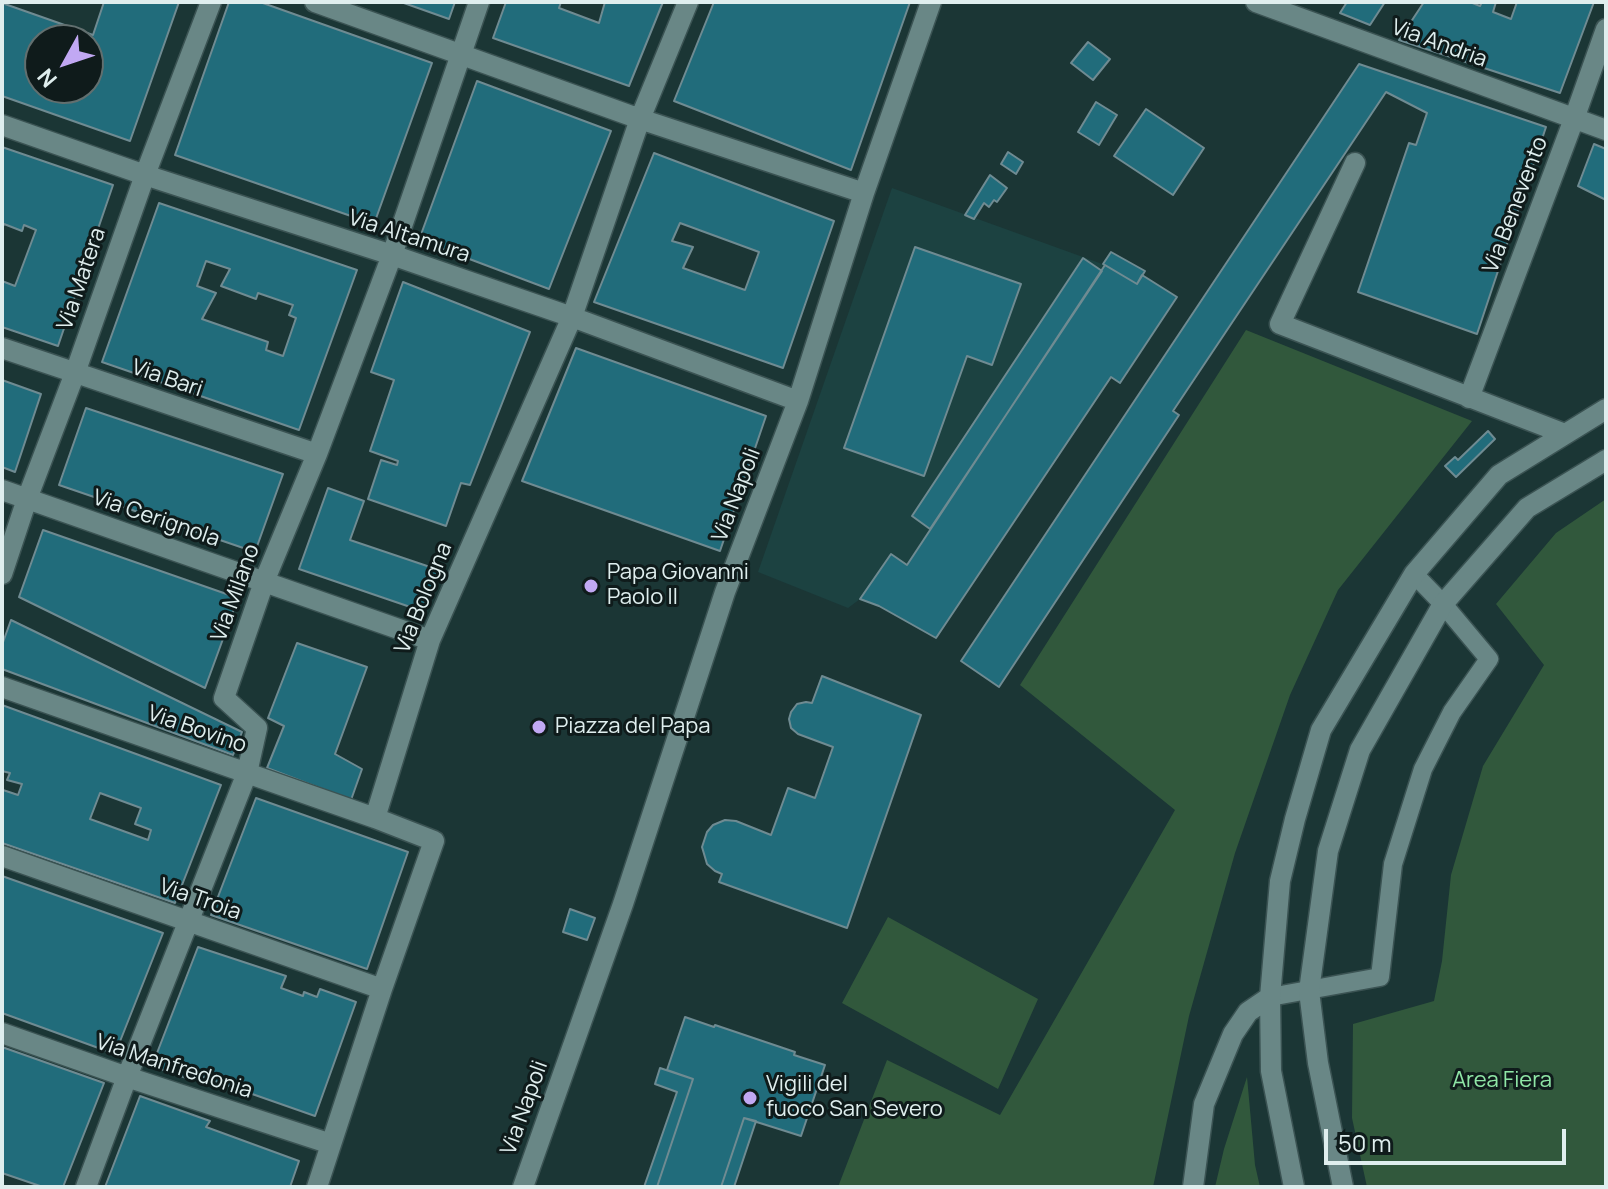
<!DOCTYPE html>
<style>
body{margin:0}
#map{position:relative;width:1608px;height:1189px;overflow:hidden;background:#1b3635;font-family:Manrope,sans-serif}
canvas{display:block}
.frame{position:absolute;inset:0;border:4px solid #dfeeee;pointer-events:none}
.north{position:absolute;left:24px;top:24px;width:80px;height:80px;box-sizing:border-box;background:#0f1b1b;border:2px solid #626f6f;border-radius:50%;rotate:230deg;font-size:22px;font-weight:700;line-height:32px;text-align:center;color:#dfeeee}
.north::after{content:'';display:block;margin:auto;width:28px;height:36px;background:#c1a8f3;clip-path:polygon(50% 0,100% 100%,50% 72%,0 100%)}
.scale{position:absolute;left:1324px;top:1129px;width:242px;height:36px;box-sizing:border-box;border:4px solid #dfeeee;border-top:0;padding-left:10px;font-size:24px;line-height:28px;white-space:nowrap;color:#dfeeee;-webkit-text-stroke:6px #0f1b1b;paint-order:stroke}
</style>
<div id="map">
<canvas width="1608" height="1189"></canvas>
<div class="frame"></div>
<div class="north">N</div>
<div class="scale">50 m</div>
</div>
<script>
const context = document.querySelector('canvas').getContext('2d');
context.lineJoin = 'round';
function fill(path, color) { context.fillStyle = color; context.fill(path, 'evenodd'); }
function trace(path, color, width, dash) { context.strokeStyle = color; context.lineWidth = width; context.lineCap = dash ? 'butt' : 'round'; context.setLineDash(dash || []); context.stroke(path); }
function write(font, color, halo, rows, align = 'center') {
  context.font = font + ' Manrope,sans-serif'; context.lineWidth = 6; context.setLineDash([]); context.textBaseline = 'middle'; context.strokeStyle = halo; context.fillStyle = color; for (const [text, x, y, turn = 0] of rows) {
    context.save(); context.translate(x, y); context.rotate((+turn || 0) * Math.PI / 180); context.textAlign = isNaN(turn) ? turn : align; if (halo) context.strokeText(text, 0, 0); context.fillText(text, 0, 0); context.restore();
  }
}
fill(new Path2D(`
 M892,188L1105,265L907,565L891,554L860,599L848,608L758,572Z`), '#1c4241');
fill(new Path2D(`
 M1246,330L1472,421L1338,590L1290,695L1235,853L1189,1016L1153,1187H838L887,1060L1000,1115L1175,810L1020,685Z
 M1606,499V1187H1367L1352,1118L1353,1024L1434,1001L1442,961L1451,875L1483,766L1544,665L1496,604L1556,533Z
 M888,917L1038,999L998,1089L842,1003Z
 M1247,1077L1255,1165L1260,1187H1215L1224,1149Z`), '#31583c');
const building = new Path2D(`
 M104,2H179L130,141L2,96V3L93,35ZM40,40H88V88H40Z
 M229,2H260L432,63L374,224L175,155Z
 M401,2H455L449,19Z
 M506,2H561L559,8L599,23L605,2H663L629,86L493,38Z
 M714,2H910L851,170L674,101Z
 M1347,2H1385L1370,25L1340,13Z
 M1424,2H1470L1480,6L1482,2H1496L1493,12L1511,19L1517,2H1594L1560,93L1399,40Z
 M1088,42L1110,59L1093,80L1071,63Z
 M1359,64L1546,127L1477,334L1358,292L1409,143L1416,145L1427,113L1386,92L1173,411L1179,415L999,687L961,661Z
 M477,81L611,131L549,289L419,240Z
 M1096,102L1117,115L1099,145L1078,132Z
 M1146,109L1204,148L1173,195L1114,156Z
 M1594,144L1606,149V200L1578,186Z
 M2,147L113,185L58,346L2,327V281L15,286L36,230L24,225L22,231L4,224L2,229Z
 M1008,152L1023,162L1016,174L1001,164Z
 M654,153L834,221L783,368L594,302ZM680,223L759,252L745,290L683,268L693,247L672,241Z
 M990,175L1007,188L997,202L994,200L989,207L984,203L974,219L965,215Z
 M159,203L357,270L299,430L102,362ZM206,261L230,269L221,286L256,299L258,293L293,305L289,315L296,318L283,356L266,350L268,342L202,319L216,293L197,286Z
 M915,247L1021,284L992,365L967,356L924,476L844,448Z
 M1111,252L1145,271L1137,284L1103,264Z
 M1083,258L1102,271L930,529L912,516Z
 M1105,265L1137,284L1142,275L1177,297L1120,383L1111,377L936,638L879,606L860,599L891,554L907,565Z
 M403,282L530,332L470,485L461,483L446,526L368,499L381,460L397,465L398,461L370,451L394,380L371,372Z
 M576,348L766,416L720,551L522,481Z
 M2,380L41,394L15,472L2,467Z
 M86,408L283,474L255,552L59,485Z
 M1488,431L1495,439L1456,477L1445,466L1455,457L1458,460Z
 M328,488L364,501L350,540L439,570L422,611L299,569Z
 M43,530L238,598L205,688L19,597Z
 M11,620L242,732L233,755L2,669V645Z
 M297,643L367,667L335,754L362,769L351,800L267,768L284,726L268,718Z
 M822,676L921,715L847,928L719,882L722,874L715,871L707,864L702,847L707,832L713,825L725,820L736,821L771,835L788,788L815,798L833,747L798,734L791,728L789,719L791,712L797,704L806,702L812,703Z
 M2,705L221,785L175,903L2,843L3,790L18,795L22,784L7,780L10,773L2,771ZM100,793L141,808L135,824L151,830L148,840L90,819Z
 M256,798L408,852L367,969L211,915Z
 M2,876L163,933L115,1054L2,1013Z
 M570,909L595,918L587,940L563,932Z
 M198,947L286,976L281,988L303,996L304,992L317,997L320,989L356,1002L315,1116L195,1074L192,1080L152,1066Z
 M685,1017L714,1027L715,1025L795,1052L794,1055L825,1065L801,1136L744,1118L721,1187H657L693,1079L667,1070Z
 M2,1047L104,1083L63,1187H43L2,1173Z
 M660,1068L693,1079L657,1187H644L677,1092L655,1084Z
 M140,1096L210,1121L206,1127L299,1161L290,1187H105Z
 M744,1118L756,1121L734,1187H721Z`);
fill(building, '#216c7b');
trace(building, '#6f8b92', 2);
const lane = new Path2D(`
 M1270,997L1380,977L1393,864L1423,769L1452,712L1489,659L1443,604L1414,574`);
const street = new Path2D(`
 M315,2L640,119L864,193
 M1256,2L1606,130
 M2,125L145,175L392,255L572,317L798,401
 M1355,163L1280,324L1565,434
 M2,348L317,454
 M1469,398L1574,119L1606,29
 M2,490L430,640
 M2,574L27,499L75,373L145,175L211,2
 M2,687L375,818
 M2,856L382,989
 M1270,997L1271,1071L1294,1187
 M2,1033L127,1077L331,1144
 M86,1187L127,1077L247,773L257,728L224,698L264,582L317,454L392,255L479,2
 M317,1187L382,989L434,841L375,818L430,640L572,317L640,119L688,2
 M523,1187L623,904L725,592L798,401L864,193L931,2
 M1193,1187L1204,1104L1233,1034L1248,1012L1270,997L1280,881L1295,819L1321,730L1414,574L1499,475L1606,409
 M1343,1187L1318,1063L1309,991L1328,851L1360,750L1443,604L1527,508L1606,460`);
trace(lane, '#3b5353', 21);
trace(street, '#3b5353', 23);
trace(lane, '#698786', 18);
trace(street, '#698786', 20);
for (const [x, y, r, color] of [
 [591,586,8,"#c1a8f3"],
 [539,727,8,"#c1a8f3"],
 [750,1098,8,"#c1a8f3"]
]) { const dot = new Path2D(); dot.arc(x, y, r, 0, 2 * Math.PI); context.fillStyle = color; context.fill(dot); trace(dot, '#0f1b1b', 3); }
write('22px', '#dfeeee', '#0f1b1b', [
 ["Via Andria",1439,44,20],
 ["Via Benevento",1516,205,-69],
 ["Via Altamura",409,237,18],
 ["Via Matera",82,279,-71],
 ["Via Bari",167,379,19],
 ["Via Napoli",737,495,-69],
 ["Via Cerignola",156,519,19],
 ["Via Milano",236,593,-70],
 ["Via Bologna",424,598,-68],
 ["Via Bovino",197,730,19],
 ["Via Troia",200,900,19],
 ["Via Manfredonia",174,1067,18],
 ["Via Napoli",525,1108,-70]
]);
write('22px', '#dfeeee', '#0f1b1b', [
 ["Papa Giovanni",607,573],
 ["Paolo II",607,598],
 ["Piazza del Papa",555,727],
 ["Vigili del",766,1085],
 ["fuoco San Severo",766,1110]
], 'left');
write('22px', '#8fe6a6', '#0f1b1b', [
 ["Area Fiera",1502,1081]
]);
</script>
